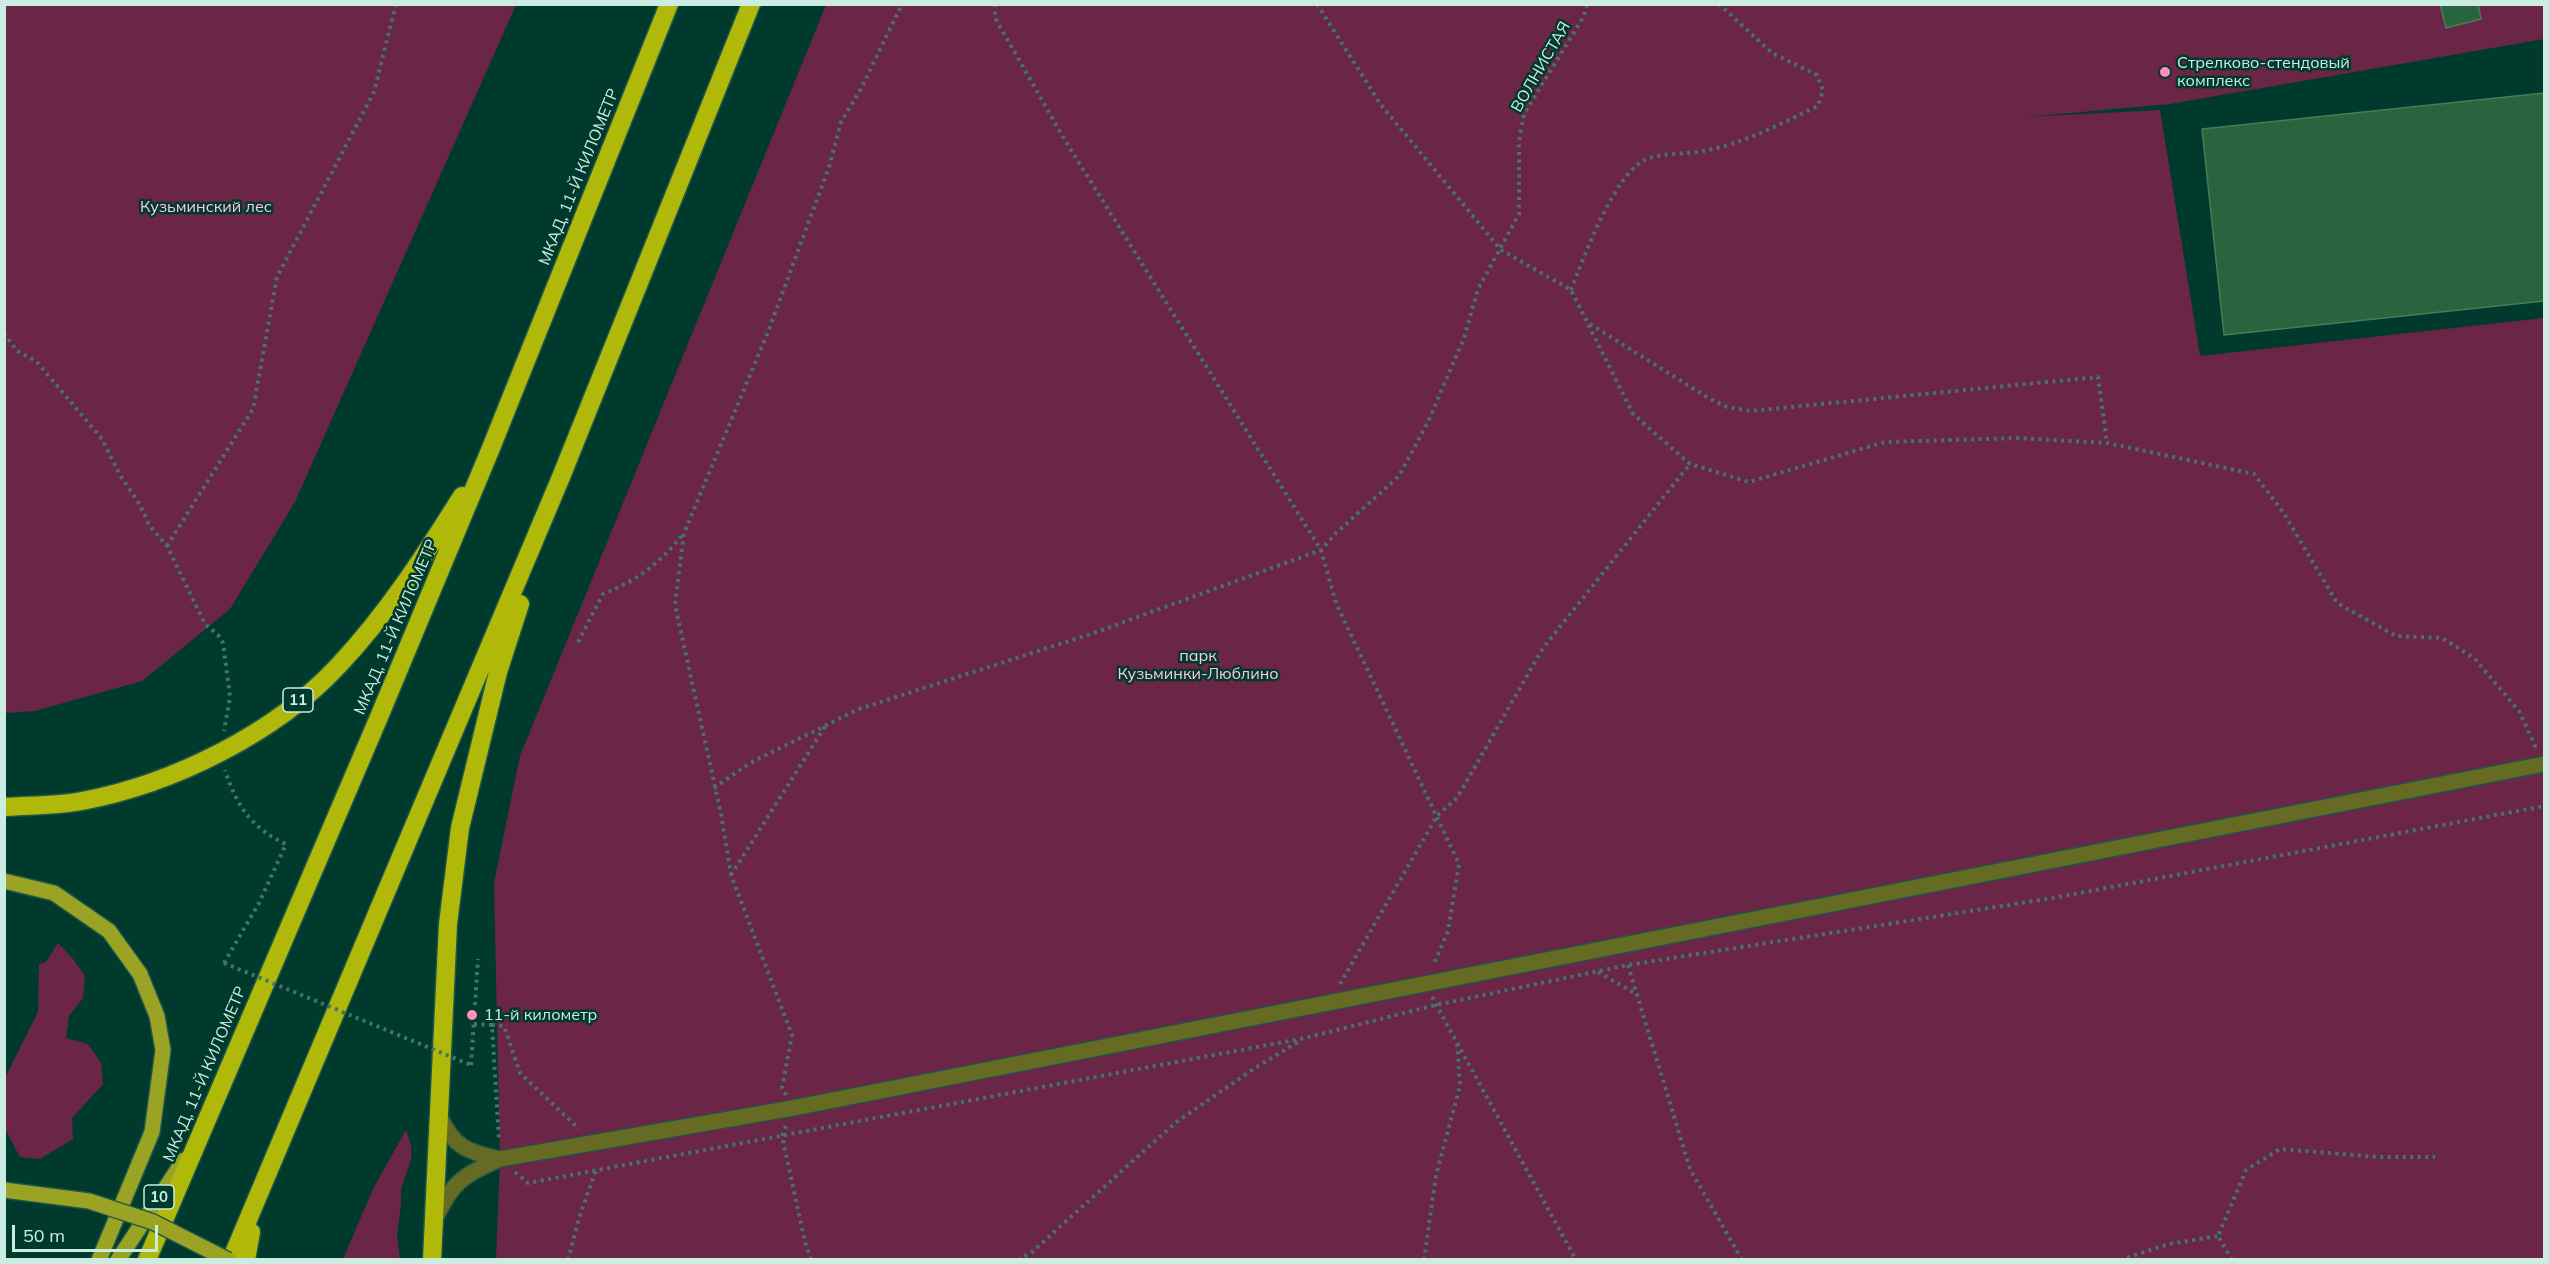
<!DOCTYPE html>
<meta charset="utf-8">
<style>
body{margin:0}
#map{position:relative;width:2549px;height:1264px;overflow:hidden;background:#003a2d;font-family:Mulish,sans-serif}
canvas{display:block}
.frame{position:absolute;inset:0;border:6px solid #cbece1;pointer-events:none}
.scale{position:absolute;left:12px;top:1225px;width:146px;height:27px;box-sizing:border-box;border:3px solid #cbece1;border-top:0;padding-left:8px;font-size:18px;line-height:21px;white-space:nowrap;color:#cbece1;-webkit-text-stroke:4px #003a2d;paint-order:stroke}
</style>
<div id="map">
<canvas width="2549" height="1264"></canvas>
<div class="frame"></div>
<div class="scale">50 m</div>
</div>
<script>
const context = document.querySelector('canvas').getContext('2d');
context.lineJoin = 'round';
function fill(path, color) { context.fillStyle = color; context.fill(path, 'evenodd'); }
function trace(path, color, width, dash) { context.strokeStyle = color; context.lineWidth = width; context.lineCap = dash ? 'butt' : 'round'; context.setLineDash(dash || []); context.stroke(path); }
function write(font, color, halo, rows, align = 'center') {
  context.font = font + ' Mulish,sans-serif'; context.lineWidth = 5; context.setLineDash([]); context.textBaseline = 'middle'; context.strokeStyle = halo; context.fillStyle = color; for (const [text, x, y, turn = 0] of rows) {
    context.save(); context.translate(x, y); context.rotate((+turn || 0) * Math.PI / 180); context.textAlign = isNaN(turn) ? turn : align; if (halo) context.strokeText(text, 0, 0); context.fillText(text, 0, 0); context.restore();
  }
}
fill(new Path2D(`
 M5,4L516,5L295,502L230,609L142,681L35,711L5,713Z
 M826,5H2544V39L2170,104L2026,117L2160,110L2200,356L2544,318V1259L496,1260L500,1159L494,883L520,756Z
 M58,943L73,959L85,976L83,998L69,1016L66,1038L88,1044L101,1063L103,1084L72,1118L73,1139L40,1159L20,1157L5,1129V1078L38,1012L39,964L46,962Z
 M406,1130L411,1145V1160L401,1189V1204L397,1235L400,1259H343L374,1187Z`), '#6b2547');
const building = new Path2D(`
 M2440,4H2478L2481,19L2446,28Z
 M2544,93V301L2224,335L2202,129Z`);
fill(building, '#28653e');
trace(building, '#497b59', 1.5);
const minor = new Path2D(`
 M439,1116C454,1147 467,1152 500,1159
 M436,1217C453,1181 464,1175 500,1159L793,1108L2544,764`);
const major = new Path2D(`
 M4,881L54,893L109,931L140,974L157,1016L163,1050L152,1132L99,1260
 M118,1260L184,1160`);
const highway = new Path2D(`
 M4,807C30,805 57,806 82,801C173,784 276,733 339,665C387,614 425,555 462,496
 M147,1260L379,717L491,448L669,4
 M231,1260L561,477L751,4
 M246,1260L251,1232
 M432,1260L448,924L460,828L498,672L520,604`);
trace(minor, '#20564a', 18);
trace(major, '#20564a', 18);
trace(highway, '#20564a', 21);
trace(new Path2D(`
 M995,4V18L1066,142L1321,550L1336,603L1459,864L1448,931L1433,966
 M1317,4L1381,105L1501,250L1571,290L1633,414L1690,464L1749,482L1885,442L2018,438L2107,443L2254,474L2283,512L2337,603L2396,636L2442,638L2474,658L2519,711L2537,750
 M1571,290C1584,257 1613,177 1644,160C1661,152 1689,155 1708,150C1747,142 1782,123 1818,106L1823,90L1817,75L1772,53L1719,4
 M1590,324L1710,399L1727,407L1750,411L2098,377L2107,443
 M4,333L17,351L36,361L102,439L120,475L140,505L149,525L167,546L205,624L218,635L223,643L230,697L224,731
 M167,546L253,409L277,277L374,92L396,4
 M578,642L603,594C638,580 659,564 683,534
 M714,788L750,763L859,709L1094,633L1321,550L1336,533L1399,476L1428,422L1464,338L1478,289L1519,214V141L1524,114L1584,16L1587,4
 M731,875L826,725
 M224,963L259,903L286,844C252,829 236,805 225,770
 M1628,965L1690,1169L1742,1260
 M1598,972L1638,995
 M1340,984L1437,816L1457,798L1543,648L1690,464
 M1432,997L1576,1260
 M474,1024L492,1025L499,1141
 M492,1025L504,1026L520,1073L579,1129
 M471,1065L478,959
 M786,1095L782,1088L792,1035L731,875L721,814L675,605L684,533L768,332L829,167L841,122L862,87L902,4
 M786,1126L782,1136L805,1242L811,1260
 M515,1172L528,1183L1305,1038L1436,1005L1628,965L2053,898L2544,806
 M568,1260L580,1215L596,1170
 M1018,1260L1032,1252L1175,1123L1252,1070L1301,1040
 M1424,1260L1436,1175L1460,1086L1457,1043
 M2120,1260L2169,1244L2218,1236
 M2232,1260L2218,1236L2246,1170L2280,1149L2379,1157H2435`), '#437568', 4, [3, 4.5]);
trace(minor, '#666b24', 15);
trace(major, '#9ba325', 15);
trace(highway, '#b0b90a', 18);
const majorBridge = new Path2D(`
 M4,1190L89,1201L153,1222L228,1260`);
trace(majorBridge, '#20564a', 18, []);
trace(new Path2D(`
 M224,963L471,1065`), '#437568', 4, [3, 4.5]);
trace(majorBridge, '#9ba325', 15);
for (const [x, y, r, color] of [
 [2165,72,6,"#fd8ebf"],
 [472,1015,6,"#fd8ebf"]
]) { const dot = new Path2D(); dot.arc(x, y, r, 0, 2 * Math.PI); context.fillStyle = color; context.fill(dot); trace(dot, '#003a2d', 2); }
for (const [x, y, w] of [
 [298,700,30],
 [159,1197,30]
]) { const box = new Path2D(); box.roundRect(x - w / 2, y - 12, w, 24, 4.5); context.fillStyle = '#003a2d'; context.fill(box); trace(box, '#cbece1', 1.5); }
write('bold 15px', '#cbece1', null, [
 ["11",298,700],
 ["10",159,1197]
]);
write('16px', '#cbece1', '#003a2d', [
 ["Стрелково-стендовый",2177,63],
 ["комплекс",2177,81],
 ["11-й километр",484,1015]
], 'left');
write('16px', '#cbece1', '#003a2d', [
 ["ВОЛНИСТАЯ",1541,67,-60],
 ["МКАД, 11-Й КИЛОМЕТР",579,177,-68],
 ["МКАД, 11-Й КИЛОМЕТР",396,627,-67],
 ["МКАД, 11-Й КИЛОМЕТР",205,1074,-67]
]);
write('16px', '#ffc6dc', '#003a2d', [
 ["Кузьминский лес",206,207],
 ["парк",1198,656],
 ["Кузьминки-Люблино",1198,674]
]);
</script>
